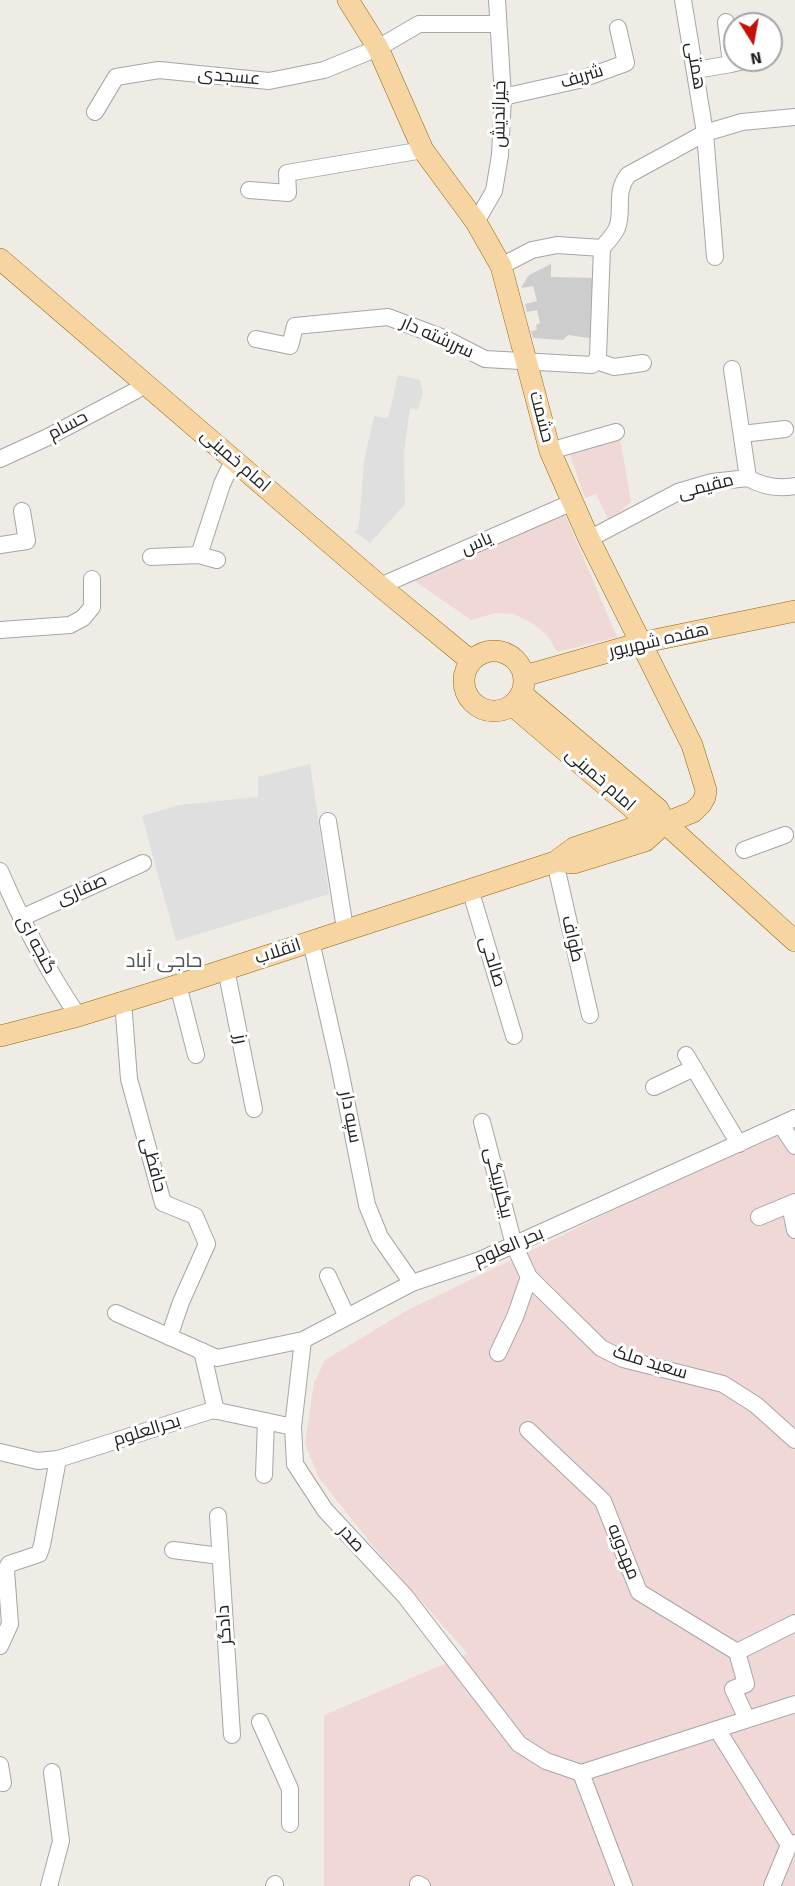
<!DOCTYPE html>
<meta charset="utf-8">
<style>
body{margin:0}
#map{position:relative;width:795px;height:1886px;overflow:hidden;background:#efece6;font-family:Signika,sans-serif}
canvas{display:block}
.north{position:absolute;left:723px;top:12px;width:60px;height:60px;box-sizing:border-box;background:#fff;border:2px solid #a5a5a5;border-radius:50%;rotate:169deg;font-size:16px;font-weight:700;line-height:24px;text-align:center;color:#1f1f1f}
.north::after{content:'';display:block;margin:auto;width:21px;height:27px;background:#c40f0a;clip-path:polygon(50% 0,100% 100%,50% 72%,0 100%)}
</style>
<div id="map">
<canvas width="795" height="1886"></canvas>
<div class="north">N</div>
</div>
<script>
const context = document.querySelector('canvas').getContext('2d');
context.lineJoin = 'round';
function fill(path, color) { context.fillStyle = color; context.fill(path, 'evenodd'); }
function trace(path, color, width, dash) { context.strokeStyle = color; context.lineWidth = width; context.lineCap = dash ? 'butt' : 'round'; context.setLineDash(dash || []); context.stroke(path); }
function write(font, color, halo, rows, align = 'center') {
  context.font = font + ' Signika,Cairo,sans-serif'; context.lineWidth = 6; context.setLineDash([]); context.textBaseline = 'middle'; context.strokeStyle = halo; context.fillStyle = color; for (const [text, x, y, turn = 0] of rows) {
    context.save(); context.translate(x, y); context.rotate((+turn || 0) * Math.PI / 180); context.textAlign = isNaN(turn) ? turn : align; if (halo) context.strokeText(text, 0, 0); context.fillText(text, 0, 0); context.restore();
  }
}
fill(new Path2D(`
 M620,438L631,502L609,521L596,494L585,498L570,455L575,449Z
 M563,510L617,637L557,652L547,635L535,625L514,614L495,613L471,620L409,577Z
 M795,1122V1886H324V1715L468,1654L373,1546L319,1478L305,1444L314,1383L325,1360L406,1311Z`), '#efd8d6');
fill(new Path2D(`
 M551,264V277L598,278L596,339L568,335L563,340L533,338L531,331L537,330L536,325L540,323L537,310L527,312L525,304L537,301L533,286L521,288L529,275Z`), '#cdcdcd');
fill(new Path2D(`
 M398,375L420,380L423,393L418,410L410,408L404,452L405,504L370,543L355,532L359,526L364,461L374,416L388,418Z
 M310,764L329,894L176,941L142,816L179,805L258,797V777Z`), '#dfdfdf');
const minor = new Path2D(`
 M683,0L705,133L715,257
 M731,64L748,60
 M696,70L731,64L726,22
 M503,97L579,80L626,63L618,28
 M95,112L116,77L159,70L269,81L324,70L378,48L419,24H498
 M249,190L288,193L287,173L423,150
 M476,222L494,191L500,155L503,97L497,0
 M602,248C607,242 614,235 617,228C624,210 614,193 628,175L705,133L742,122L795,117
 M501,266L532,250L557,245L602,248
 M256,339L290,346L295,326L388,317L446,339L485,359L592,365L596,361
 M596,361L598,356L602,248
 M596,361L614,367L643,363
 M732,369L748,478
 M742,434L785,429
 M550,451L616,432
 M0,459L48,437L135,391L146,383
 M589,539L678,492L712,482L748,478C762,486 779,489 795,486
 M0,545L27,541L22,511
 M199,555L222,484L233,461
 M151,557L199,555L217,560
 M380,586L573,502
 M0,630L70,625L83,618L92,607V579
 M328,821L345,929
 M744,850L785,835
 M555,862L590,1015
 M0,871C22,922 47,970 78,1016
 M470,889L514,1036
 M21,918L143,863
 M311,941L339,1065L367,1205L380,1237L412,1283
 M226,969L254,1109
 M178,985L196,1055
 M123,1001L129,1079L163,1203L195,1216L207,1244L181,1302L169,1337
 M686,1055L739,1144
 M654,1087L694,1068
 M795,1118L480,1260L412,1283L303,1340L293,1427L295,1464L325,1510L405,1596L519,1744L546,1761L581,1773L795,1704
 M482,1122L514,1245L529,1277L540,1288L601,1348L623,1359L723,1384L756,1405L795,1440
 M781,1125L795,1146
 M790,1205L795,1230
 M759,1217L795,1202
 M328,1276L347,1317
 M116,1313L217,1358L303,1340
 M202,1351L216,1411
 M498,1353L515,1317L529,1277
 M528,1430L603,1501L639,1592L737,1652
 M0,1452L38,1461L58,1459L213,1410L293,1427
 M264,1475L266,1421
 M218,1516L232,1735
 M173,1550L220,1556
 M0,1646L10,1624L6,1570L9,1564L39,1554L42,1545L58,1459
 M737,1652L746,1684L733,1689L747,1719
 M737,1652L795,1623
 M260,1722L290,1789V1824
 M717,1729L789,1845
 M0,1765L3,1783
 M581,1773L624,1886
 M418,1884L422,1886
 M49,1886L61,1841L52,1772
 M274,1886L275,1884
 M772,1886L789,1845L795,1843`);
const major = new Path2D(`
 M0,259L380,586L471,661
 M464 681a30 30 0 1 1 60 0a30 30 0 1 1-60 0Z
 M524,676L640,643L795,611
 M522,694L658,809L665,823L795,941
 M512,705L645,819L664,822
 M564,862L574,863L645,841L664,824
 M0,1036L78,1016L178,985L555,862L574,848L633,828L665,823L693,812L701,804L705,797L706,790L692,745L589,539L550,451L501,266L476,222L423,150L378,48L348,0`);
trace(minor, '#a6a6a6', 18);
trace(major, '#936808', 22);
trace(minor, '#fff', 16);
trace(major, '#f7d5a3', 21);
write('18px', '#1f1f1f', '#fff', [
 ["همتی",695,66,80],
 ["عسجدی",229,77,5],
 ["شریف",582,77,-17],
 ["خیراندیش",500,114,-89],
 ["سررشته دار",437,338,24],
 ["حشمت",541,417,75],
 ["حسام",68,426,-28],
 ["امام خمینی",235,461,41],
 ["مقیمی",706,487,-14],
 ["یاس",477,544,-24],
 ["هفده شهریور",659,641,-13],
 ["امام خمینی",600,780,41],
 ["صفاری",82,890,-24],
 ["طواف",572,939,77],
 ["گنجه ای",36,945,62],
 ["انقلاب",278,952,-18],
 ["صالحی",492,962,73],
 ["رز",240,1039,79],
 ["سپه دار",350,1117,79],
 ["حافظی",153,1165,75],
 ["بیگلربیگی",498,1183,76],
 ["بحر العلوم",509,1247,-23],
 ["سعید ملک",650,1363,17],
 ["بحرالعلوم",147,1431,-17],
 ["صدر",351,1539,48],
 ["مهدویه",623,1552,68],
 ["دادگر",225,1625,-94]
]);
write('20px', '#525252', '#fff', [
 ["حاجی آباد",164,962]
]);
</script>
